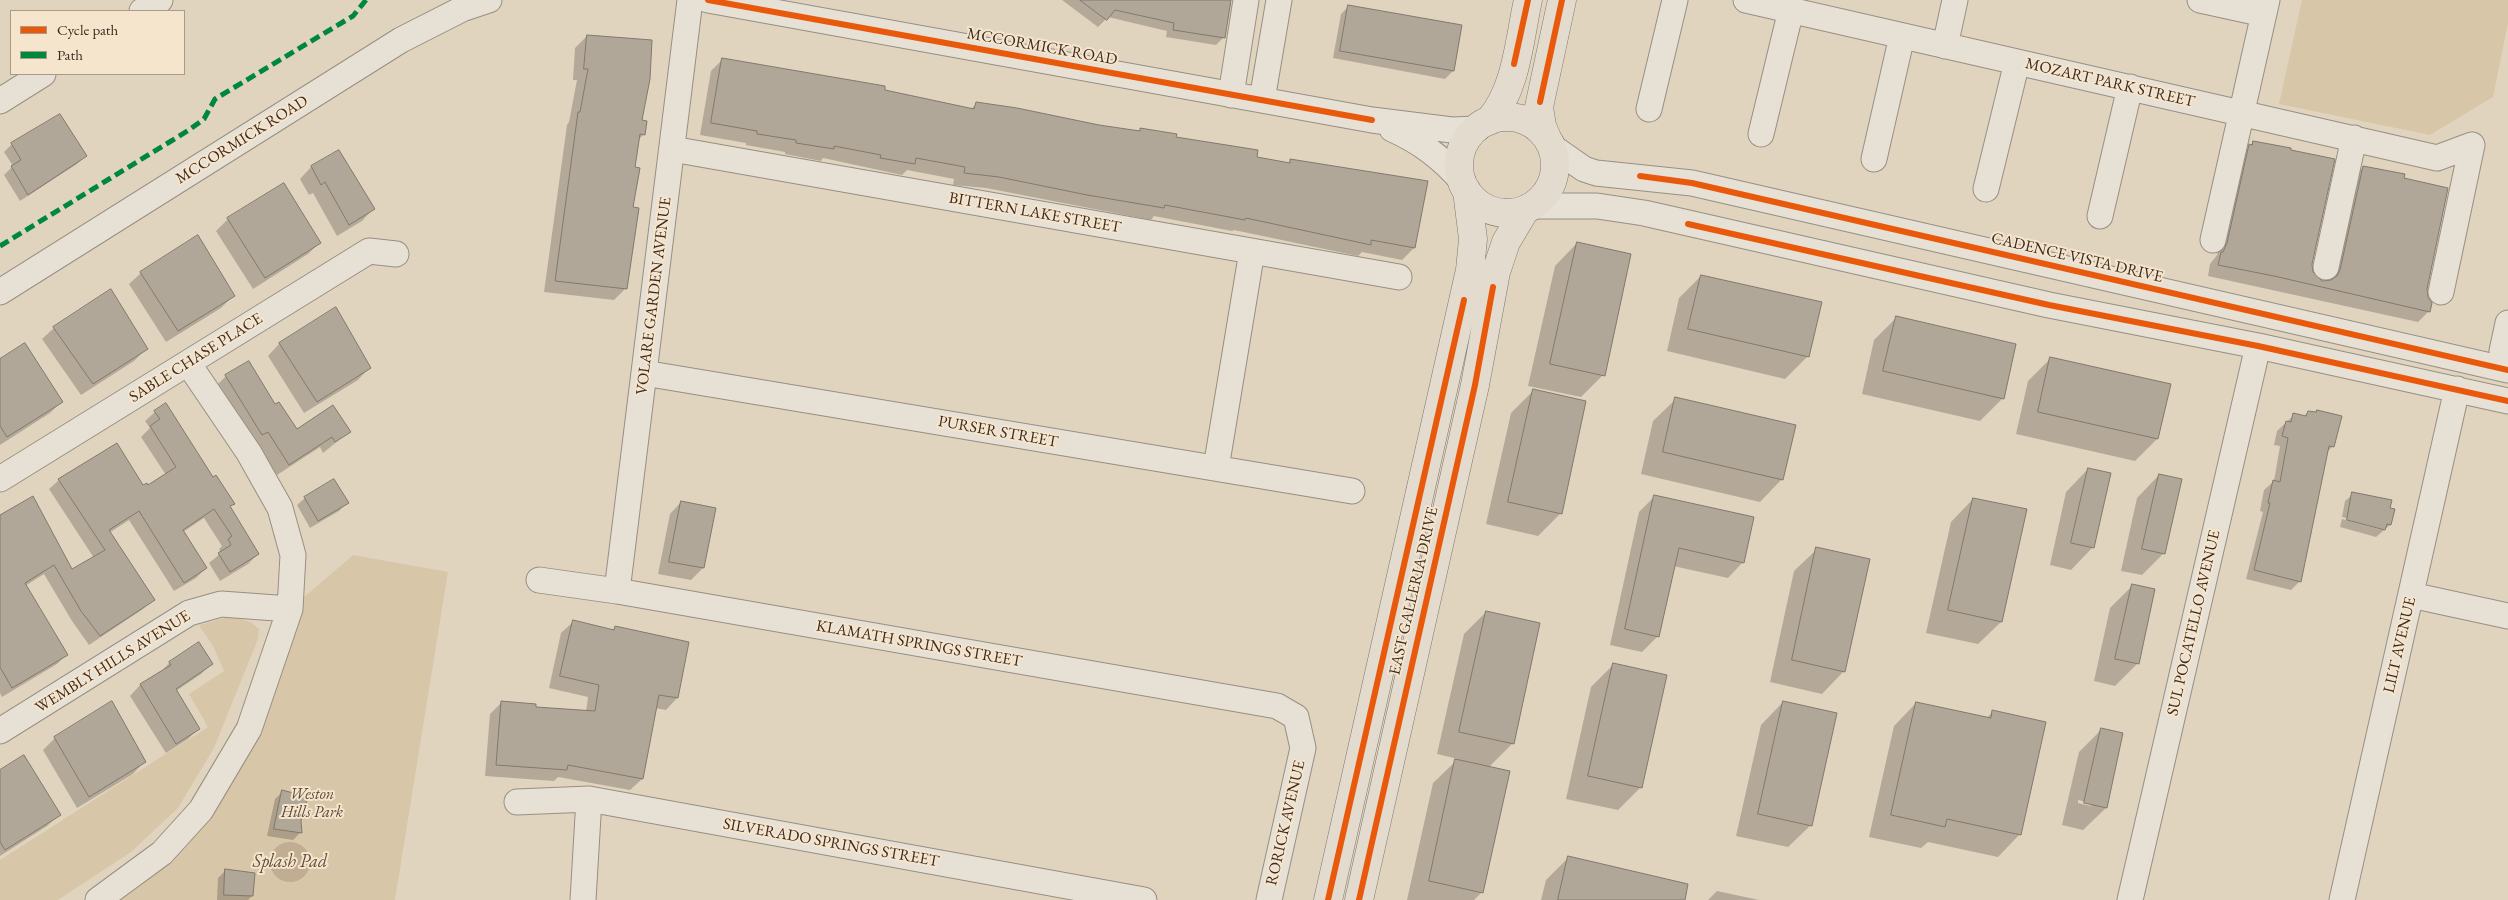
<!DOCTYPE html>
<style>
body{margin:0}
#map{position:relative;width:2508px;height:900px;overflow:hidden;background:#e1d4be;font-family:"EB Garamond",serif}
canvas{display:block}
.legend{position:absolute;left:10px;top:10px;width:175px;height:65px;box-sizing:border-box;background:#f5e5cc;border:1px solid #ab9a88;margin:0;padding:6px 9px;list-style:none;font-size:15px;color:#3c2a21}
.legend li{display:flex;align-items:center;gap:10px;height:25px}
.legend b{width:25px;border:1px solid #ab9a88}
</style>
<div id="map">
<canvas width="2508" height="900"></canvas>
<ul class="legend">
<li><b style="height:6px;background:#e8590c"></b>Cycle path</li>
<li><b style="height:6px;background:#00873e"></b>Path</li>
</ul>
</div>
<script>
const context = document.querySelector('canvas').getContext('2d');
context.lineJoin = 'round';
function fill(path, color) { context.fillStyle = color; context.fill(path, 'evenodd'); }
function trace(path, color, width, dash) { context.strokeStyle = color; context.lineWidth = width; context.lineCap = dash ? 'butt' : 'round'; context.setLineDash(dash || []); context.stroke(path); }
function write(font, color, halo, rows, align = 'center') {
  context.font = font + ' "EB Garamond",serif'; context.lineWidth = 4; context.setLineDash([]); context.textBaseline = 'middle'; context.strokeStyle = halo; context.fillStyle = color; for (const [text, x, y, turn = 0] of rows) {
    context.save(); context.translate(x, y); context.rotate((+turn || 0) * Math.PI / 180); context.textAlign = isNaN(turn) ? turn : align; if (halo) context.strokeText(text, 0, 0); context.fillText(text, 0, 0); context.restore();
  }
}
fill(new Path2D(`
 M2302,0H2508V23L2493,97L2430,135L2279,104Z
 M353,555L448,572L395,900H91L140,871L249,729L290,609Z
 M232,616L252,623L259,629L258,639L214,748L178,808L131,852L58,900H0V860L208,727L189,694L224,671L213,646L199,625Z`), '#d8c6a9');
fill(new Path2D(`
 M270 862a20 20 0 1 1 40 0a20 20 0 1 1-40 0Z`), '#c0ad92');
fill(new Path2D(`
 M1062,0H1231L1224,37L1216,45L1166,37L1167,31L1108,17L1098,27Z
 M1349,6L1461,26L1453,71L1445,79L1333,58L1341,14Z
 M587,36L640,121L644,134L638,140L634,168L626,288L614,300L544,292L567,125L569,122L577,80H573L575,48Z
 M723,59L970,110L976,104L1099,127L1138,132L1141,129L1255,158L1287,164L1291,160L1414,248L1402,260L1362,252L1358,256L1234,230L1232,231L1154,216L1151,220L986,188L953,185L954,179L907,170L902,175L823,158L821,161L785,154V152L746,145V143L700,135L711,71Z
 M2253,143L2311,264V272L2322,282H2330L2352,178L2363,167L2403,179L2429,311L2418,322L2208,276L2210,264L2217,255L2239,157Z
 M12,144L85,156L77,164L20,201L4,175L13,166L4,152Z
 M338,151L373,209L362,221L337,236L313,193L309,195L300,179L311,167Z
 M283,184L320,242L308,254L253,289L216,231L228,219Z
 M1577,243L1603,375L1581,397L1528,386L1555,266Z
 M141,273L233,296L221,308L166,342L129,284Z
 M1701,276L1808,356L1785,379L1667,351L1679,298Z
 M336,309L369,368L358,380L304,413L268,356L279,344Z
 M1896,318L2003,398L1980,421L1862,394L1874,340Z
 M54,328L146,349L134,361L81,395L42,339Z
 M2051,358L2157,439L2135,461L2016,434L2028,381Z
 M0,360L61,402L50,413L0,445Z
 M226,376L296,431L349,432L323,453L320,447L277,475L256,443L214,388Z
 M1533,391L1561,513L1538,536L1486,524L1511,413Z
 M1676,399L1782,479L1760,502L1641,474L1653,421Z
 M2317,411L2333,446L2326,453L2300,581L2291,590L2246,579L2263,512L2260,511L2264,490L2274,481L2280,446L2274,445L2277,431L2294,415L2303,417L2308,412L2314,413Z
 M155,412L233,503L229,507L258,554L248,564L220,581L209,563L221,553L219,549L222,546L204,518L183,532L206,568L196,578L174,591L129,520L109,533L153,600L143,609L89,645L72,621L44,574L25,586L67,654L57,664L2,697L0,693V517L72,571L94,558L49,489L59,480L148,486L166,475L141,437L150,428L145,421Z
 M2088,469L2093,547L2071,570L2050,565L2066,492Z
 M2159,475L2164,553L2142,575L2121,571L2137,498Z
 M2353,494L2389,509L2390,525L2376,537L2340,527L2342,519L2383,530L2385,528L2342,517L2345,501Z
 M1655,496L1743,562L1728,578L1673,566L1658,636L1642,652L1610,645L1639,512Z
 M305,498L347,503L339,511L310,528L297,505Z
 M1973,499L2025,510L2001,622L1978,644L1926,633L1951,522Z
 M681,502L714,509L703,568L691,580L658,574L670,514Z
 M1817,549L1844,671L1822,694L1770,682L1794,571Z
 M2133,585L2137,664L2115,686L2094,681L2110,608Z
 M1486,612L1513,743L1488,768L1482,892L1474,900H1407L1433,783L1458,759L1437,754L1464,634Z
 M573,622L612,631L615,627L677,698L666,710L655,708L642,779L630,790L558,777L554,781L485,776L490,714L502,702L535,708L586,712L588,697L549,688L561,633Z
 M170,662L211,664L201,674L176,691L199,728L188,739L166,753L130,696L140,685L160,673Z
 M1613,665L1641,787L1618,810L1566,799L1591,687Z
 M1783,702L1811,825L1788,847L1736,836L1761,725Z
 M1916,703L1986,719L1993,711L2020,834L1998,857L1928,842L1921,848L1869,837L1894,726Z
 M2101,730L2106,808L2083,830L2062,825L2079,752ZM2078,800L2091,803V806L2078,803Z
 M55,738L144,762L133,774L77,808L43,750Z
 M0,771L59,815L47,826L0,856Z
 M282,792L300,821L301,832L293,840L267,836L275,799Z
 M1568,858L1683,900H1541L1546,880Z
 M225,871L252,896L248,900H217L218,878Z
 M1717,891L1759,900H1708Z`), '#0003');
const building = new Path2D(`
 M1080,0H1231L1225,38L1173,30L1174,23L1115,10L1107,20Z
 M1348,5L1462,25L1454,71L1340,51Z
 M587,35L652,40L650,79L642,120L647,121L645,135L640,134L635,167L640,168L633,207L639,208L627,289L555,281L578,112H580L588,69H584Z
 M722,58L885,86V90L974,109L976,102L1017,108L1099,125L1140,131V128L1177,134L1176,137L1258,150L1257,157L1290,163V159L1428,181L1415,248L1371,240V245L1246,218L1245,220L1165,205L1164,208L1087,195L999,177L964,173L965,167L916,158L915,164L880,158L881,155L834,146V149L796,143V140L757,134V131L711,123Z
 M60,114L87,156L28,195L11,166L21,160L11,143Z
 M2253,141L2291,148V150L2335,159L2312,264L2313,272L2322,281L2331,280L2337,276L2340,270L2363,166L2405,174L2404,178L2448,188L2427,289L2428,297L2432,303L2430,312L2274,276L2218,265L2221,252H2223L2227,243L2249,144L2252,145Z
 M339,150L375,209L349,225L325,182L321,185L311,166Z
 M284,183L321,243L265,278L227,218Z
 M198,235L235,296L178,331L140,272Z
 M1577,242L1631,254L1605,376L1550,364Z
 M1701,275L1822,302L1809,357L1688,329Z
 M111,289L148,349L93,384L53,327Z
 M336,307L371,368L317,402L279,343Z
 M1896,316L2016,344L2004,399L1883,371Z
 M25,343L63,402L7,437L0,426V359Z
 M2050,357L2171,384L2158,439L2038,412Z
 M249,361L275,404L279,402L297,429L333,405L351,432L335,442L332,437L289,465L268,432L262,435L225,375Z
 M1533,389L1586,401L1562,514L1508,502Z
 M1675,397L1796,425L1783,480L1663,452Z
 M166,403L213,477L216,475L235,504L230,506L259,554L230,572L218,553L231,545L228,539L232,536L214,509L183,530L207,568L184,583L139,511L109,530L155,600L100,636L81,611L54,565L25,583L68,655L12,688L0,667V515L33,496L72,569L105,550L58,479L117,443L143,485L147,483L148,485L176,467L150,426L160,419L154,411Z
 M2317,410L2342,416L2334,447L2329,446L2301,582L2254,570L2270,503H2268L2273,480L2280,482L2288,438L2282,436L2286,421L2291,422L2293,413L2306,416L2308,411L2316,412Z
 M2088,468L2111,473L2094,548L2071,543Z
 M2159,474L2182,479L2165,554L2142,549Z
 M334,479L349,503L318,521L304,497Z
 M2352,492L2392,500L2390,508L2395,509L2391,525L2387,524L2385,530L2347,520Z
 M1654,495L1754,517L1744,563L1679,548L1659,637L1625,629Z
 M1973,498L2027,509L2002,622L1948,610Z
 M681,501L716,508L704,568L669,562Z
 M1816,547L1870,559L1845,672L1792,660Z
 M2132,584L2155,589L2139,664L2115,659Z
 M1486,611L1540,623L1514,744L1459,732Z
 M573,620L614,630L615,626L689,642L678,698L659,695L643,779L568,765L567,770L496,765L501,701L536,704V707L595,711L599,685L560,676Z
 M199,642L213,664L176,689L200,729L176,744L140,684L171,665L169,662Z
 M1613,663L1667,675L1642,788L1588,776Z
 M112,701L146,762L89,797L54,737Z
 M1783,701L1837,713L1812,826L1758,814Z
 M1916,702L1991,718L1992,710L2046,722L2021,835L1947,819L1945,827L1891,815Z
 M2101,728L2123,733L2107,808L2084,803Z
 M24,755L61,815L5,850L0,842V770Z
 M1455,759L1510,771L1483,893L1429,881Z
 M282,790L308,797L301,821L302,833L274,829Z
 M1568,856L1688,884L1685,900H1558Z
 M225,869L255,873L253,896L224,895Z`);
fill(building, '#b1a799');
trace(building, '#81786d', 1);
const minor = new Path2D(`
 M708,0L1372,120L1452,130L1477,129
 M1746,0L2437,158L2472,145
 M2200,0L2264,14
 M142,11L160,0
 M1945,46L1955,0
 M1231,95L1246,0
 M1262,100L1279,0
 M0,101L43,74
 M1649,109L1675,0
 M1392,129C1421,142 1442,158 1463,182
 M1761,134L1791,10
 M1551,146L1584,169L1596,173L1692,183L2508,370
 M672,149L1399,277
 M1874,159L1902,36
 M1986,189L2017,62
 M1534,206H1597L1644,213L2049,305L2258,346L2508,401
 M2100,216L2130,87
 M2213,240L2267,0
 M2326,267L2354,138
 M0,292L401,40L462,9L489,0
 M2441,292L2472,145
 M2508,323L2502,351L2508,362
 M644,373L1352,491
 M1216,468L1252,251
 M0,479L369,251L396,254
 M539,580L617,591L1277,706L1296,717L1303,748L1269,900
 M617,591L690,0
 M2411,595L2508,616
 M0,731L189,613L221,604L290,609
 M517,802L589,799L1144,900
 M98,900L162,853L201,810L249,729L290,609L293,555L280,508L249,453L188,363
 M583,900L589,799
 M2130,900L2258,346
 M2342,900L2457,389`);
const major = new Path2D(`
 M1459 165a48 48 0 1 1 96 0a48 48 0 1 1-96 0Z
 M1489,121C1517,88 1519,41 1528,0
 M1547,138L1542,126L1539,107L1562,0
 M1328,900L1470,270L1473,239L1467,191
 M1359,900L1475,385L1496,272L1506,242L1525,210`);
trace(minor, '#988f82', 27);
trace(major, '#81786d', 29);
trace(minor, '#e7e0d5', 25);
trace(major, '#e3dbce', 28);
trace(new Path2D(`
 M0,246L189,130L204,119L215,99L353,16L366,0`), '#00873e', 5, [10, 5]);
trace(new Path2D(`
 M708,0L1372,120
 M1514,64L1528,0
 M1540,102L1562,0
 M1640,176L1692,183L2508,370
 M1688,224L2049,305L2258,346L2508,401
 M1328,900L1464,300
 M1359,900L1475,385L1493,287`), '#e8590c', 6);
write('16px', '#3c2a21', '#f5e5cc', [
 ["MCCORMICK ROAD",1042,47,10],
 ["MOZART PARK STREET",2110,83,13],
 ["MCCORMICK ROAD",242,140,-32],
 ["BITTERN LAKE STREET",1035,213,10],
 ["CADENCE VISTA DRIVE",2077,258,13],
 ["VOLARE GARDEN AVENUE",654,296,-83],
 ["SABLE CHASE PLACE",196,358,-32],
 ["PURSER STREET",998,432,10],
 ["EAST GALLERIA DRIVE",1414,591,-77],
 ["SUL POCATELLO AVENUE",2194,623,-77],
 ["KLAMATH SPRINGS STREET",919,644,10],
 ["LILT AVENUE",2400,645,-77],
 ["WEMBLY HILLS AVENUE",113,662,-32],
 ["RORICK AVENUE",1286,823,-77],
 ["SILVERADO SPRINGS STREET",831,843,10]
]);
write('italic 16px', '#5a4739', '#f5e5cc', [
 ["Weston",312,795],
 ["Hills Park",312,813]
]);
write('italic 18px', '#5f4c3d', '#f5e5cc', [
 ["Splash Pad",290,862]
]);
</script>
